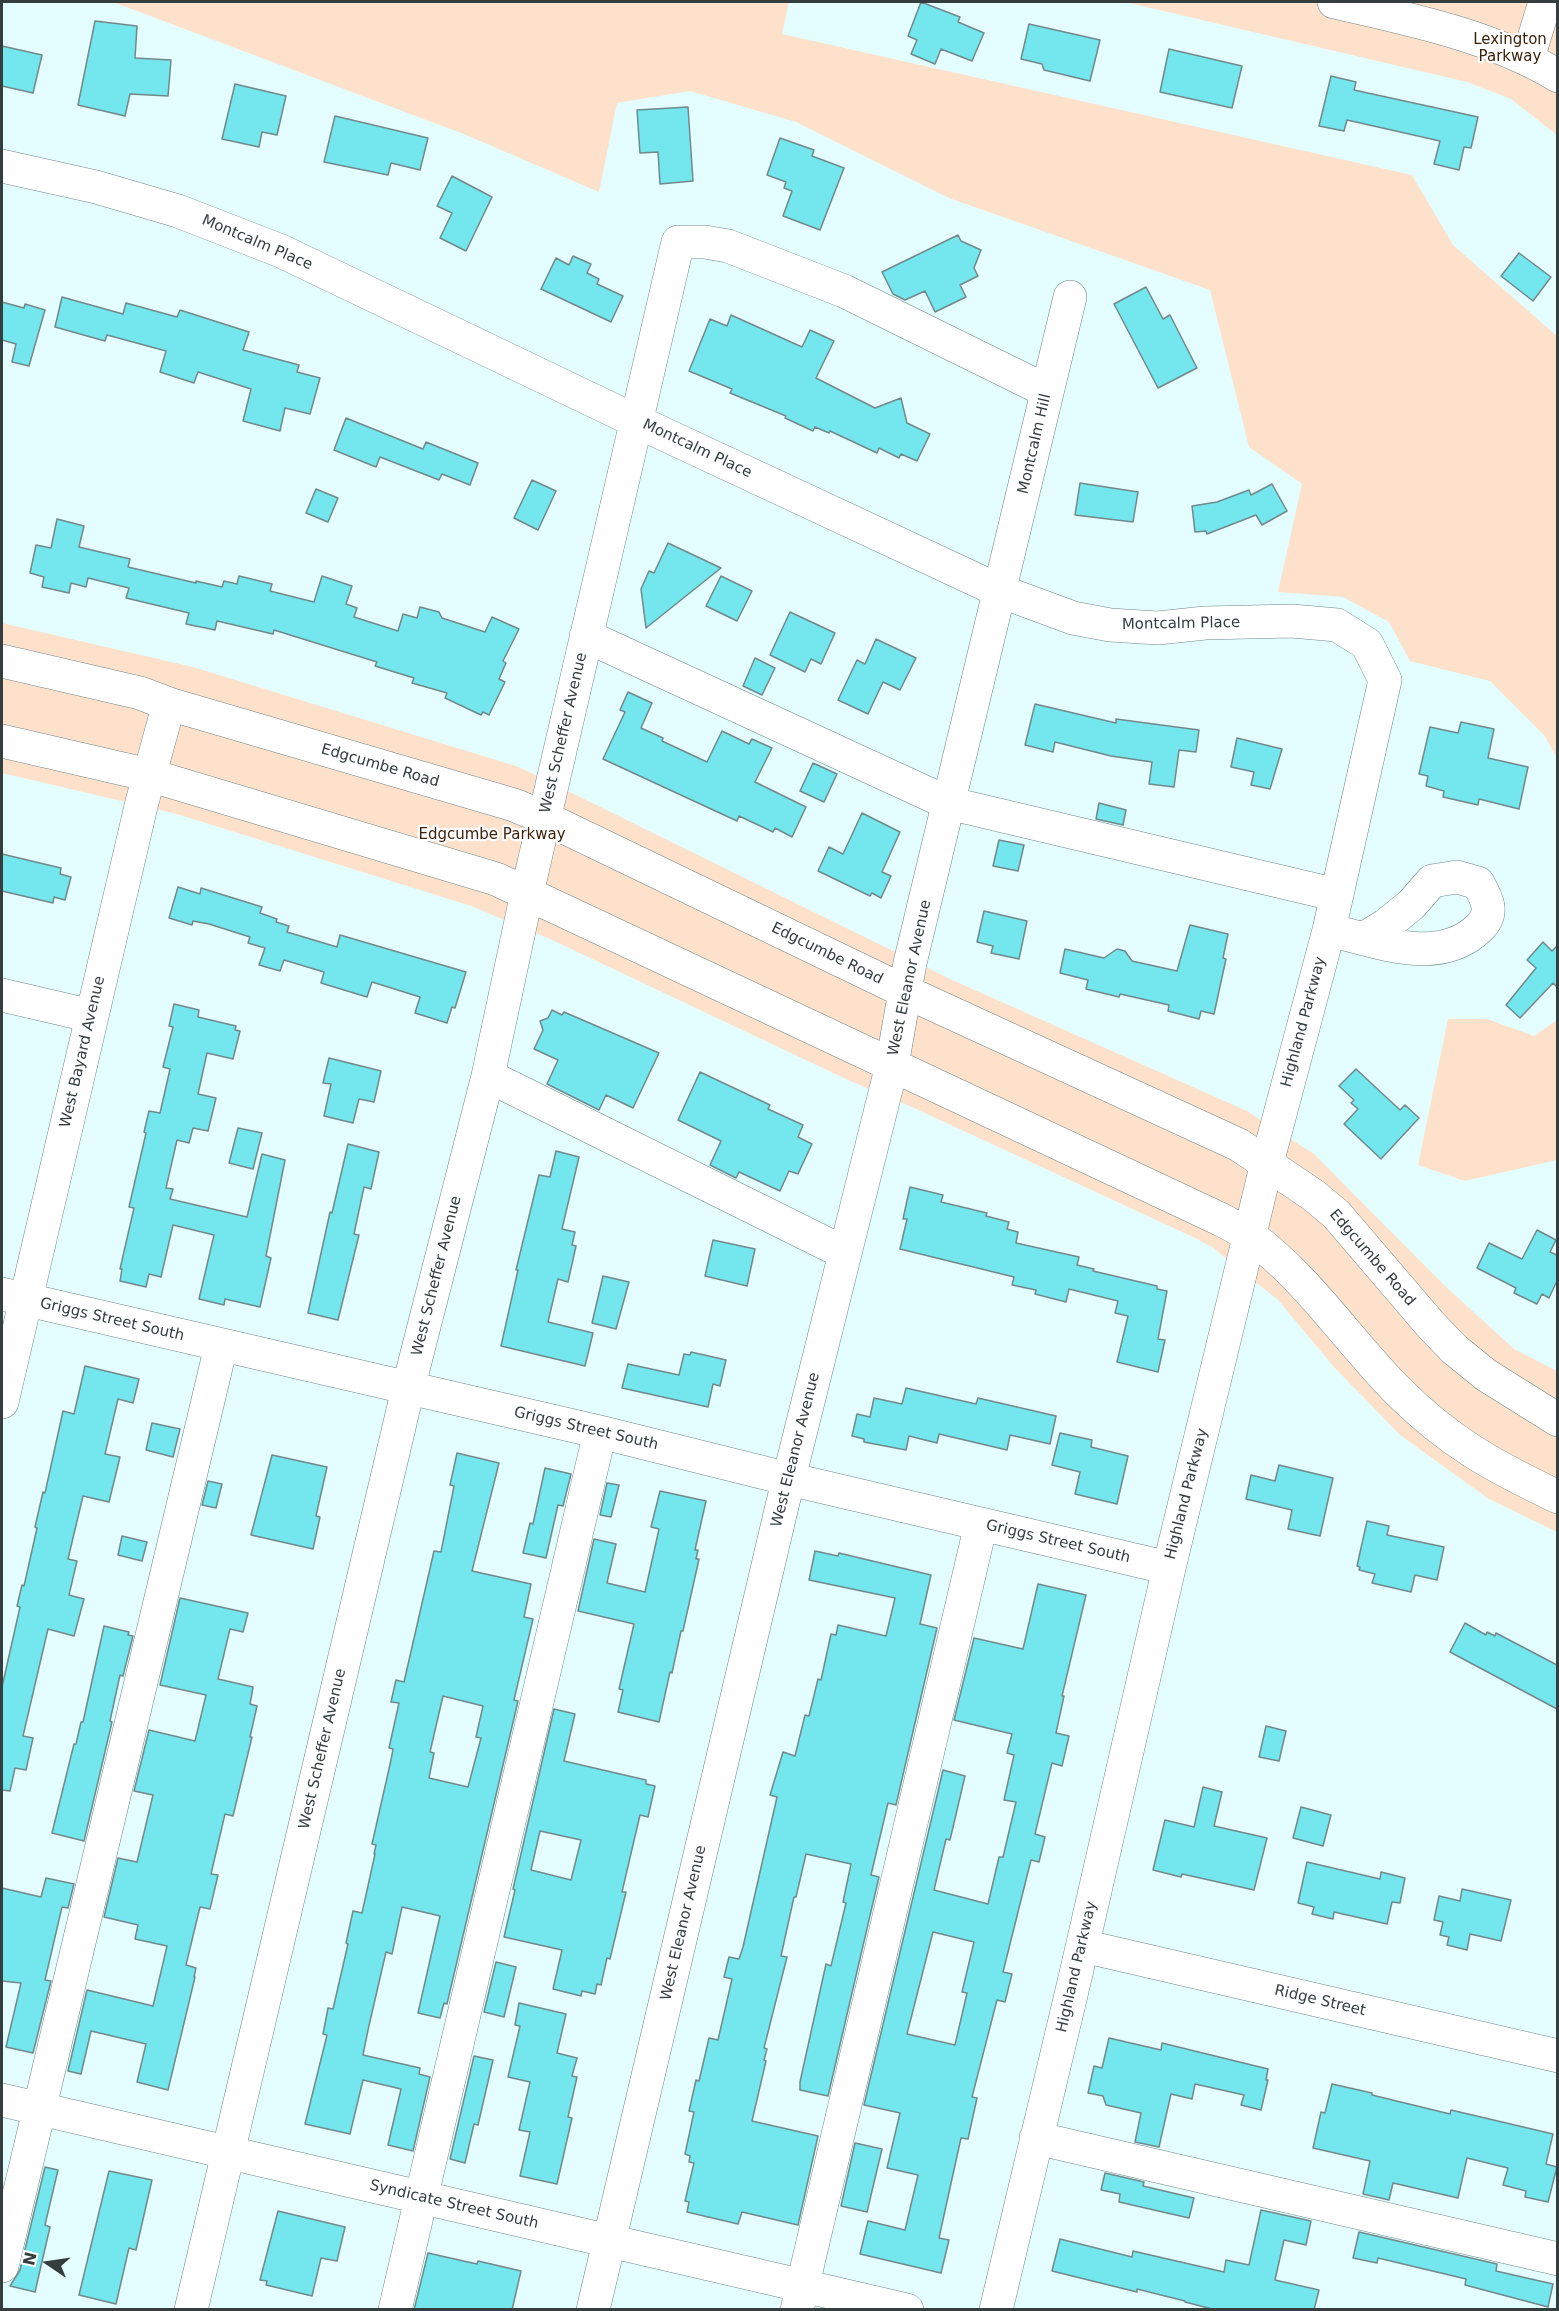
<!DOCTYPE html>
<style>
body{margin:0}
#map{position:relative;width:1559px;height:2311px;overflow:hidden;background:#e4feff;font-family:"DejaVu Sans",sans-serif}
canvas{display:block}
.frame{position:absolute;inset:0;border:3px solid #353e3f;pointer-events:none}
.north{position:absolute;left:18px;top:2233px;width:60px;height:60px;-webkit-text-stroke:4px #fff;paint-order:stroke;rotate:283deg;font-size:16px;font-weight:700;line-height:24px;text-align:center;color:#353e3f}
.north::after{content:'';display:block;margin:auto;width:21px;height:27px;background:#353e3f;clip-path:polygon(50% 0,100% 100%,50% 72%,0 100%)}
</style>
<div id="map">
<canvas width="1559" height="2311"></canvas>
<div class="frame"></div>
<div class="north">N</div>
</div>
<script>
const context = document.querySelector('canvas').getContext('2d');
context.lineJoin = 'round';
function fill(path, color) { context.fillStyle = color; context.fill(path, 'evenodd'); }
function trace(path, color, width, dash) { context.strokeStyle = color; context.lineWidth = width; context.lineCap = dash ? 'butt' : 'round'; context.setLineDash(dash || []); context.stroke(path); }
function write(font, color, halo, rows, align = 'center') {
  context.font = font + ' "DejaVu Sans",sans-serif'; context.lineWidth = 4.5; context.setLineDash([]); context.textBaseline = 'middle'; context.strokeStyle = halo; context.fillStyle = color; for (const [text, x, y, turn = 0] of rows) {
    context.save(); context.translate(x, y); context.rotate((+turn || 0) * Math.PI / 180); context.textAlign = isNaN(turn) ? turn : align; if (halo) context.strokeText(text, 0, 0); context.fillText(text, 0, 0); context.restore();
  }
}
fill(new Path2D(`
 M113,2H789L782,34L1412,175L1453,245L1557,336V758L1544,735L1490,681L1410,661L1389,622L1343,597L1278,592L1302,484L1249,447L1210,290L949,198L796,122L690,91L617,103L599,192L466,135Z
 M1125,2H1529L1557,11V135L1511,99L1467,82Z
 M2,623L193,667L519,767L950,979L1247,1111L1314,1154L1444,1285L1514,1349L1557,1371V1532L1489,1499L1400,1435L1334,1367L1278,1300L1212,1247L1193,1237L914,1108L848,1080L550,939L471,906L177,814L2,773Z
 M1448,1019H1487L1534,1036L1557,1020V1160L1465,1181L1418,1165Z`), '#fde1cb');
const building = new Path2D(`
 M921,2L960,17L958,22L984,33L972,61L941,49L935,64L911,54L917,40L908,36Z
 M95,21L137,26L135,58L171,60L168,96L130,94L125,116L78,105Z
 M1029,24L1100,40L1090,81L1044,70L1042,64L1021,59Z
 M2,46L42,55L33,93L2,86Z
 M1169,49L1242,66L1232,108L1160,92Z
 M1331,76L1356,82L1354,90L1478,117L1471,148L1464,147L1459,170L1434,164L1440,141L1347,120L1344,131L1319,126Z
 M235,84L286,96L277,135L262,132L259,147L222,139Z
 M688,107L693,181L660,184L658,152L640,153L637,110Z
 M335,116L428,138L420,170L391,163L388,175L324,162Z
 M780,138L814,150L812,156L844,168L820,230L783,216L792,191L784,188L786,182L767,175Z
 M452,176L492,197L466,251L440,238L452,213L437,206Z
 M958,235L961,241L981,250L974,268L978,276L960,285L966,297L935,312L925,291L905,300L893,294L882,272Z
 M1519,253L1551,277L1533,301L1501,276Z
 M573,256L591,264L587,273L599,279L597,284L623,296L611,322L541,289L556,258L569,265Z
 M1146,287L1163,319L1170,315L1197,368L1158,388L1114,304Z
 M62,297L123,314L126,303L177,317L180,310L249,332L243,350L299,365L297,372L320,378L310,414L285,408L280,431L243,421L251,389L198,372L194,383L160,372L166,351L107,335L105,341L55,327Z
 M2,302L24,308L25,304L45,310L29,366L12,362L16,344L2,340Z
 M731,315L802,347L810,330L834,341L816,378L875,408L901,398L907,423L930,434L917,461L901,454L899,458L879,448L877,453L830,431L829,433L815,427L813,431L785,418L786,416L730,393L732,389L689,371L710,319L727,326Z
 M346,418L423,449L426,442L478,463L470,485L442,474L439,480L380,457L376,467L334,450Z
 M532,480L556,491L538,530L514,518Z
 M1080,483L1138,492L1133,522L1075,515Z
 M1272,484L1287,511L1262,525L1256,515L1207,534L1206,531L1195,532L1192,506L1217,502L1249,490L1251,495Z
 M316,489L338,498L328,522L306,513Z
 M57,519L84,526L79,547L130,559L128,567L196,583V581L222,587L224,581L237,584L239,576L272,584L270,591L314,602L322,576L352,586L346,604L357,608L354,617L398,631L403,614L417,618L420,607L439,612L442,618L485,632L492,617L519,629L503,661L506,663L499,679L505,682L489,715L483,712L481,715L445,698L447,693L412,683L414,678L375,666L377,662L274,630L273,634L217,621L215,630L186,624L189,613L126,598L129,588L88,578L86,587L71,583L69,593L42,587L44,577L30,573L36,545L51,548Z
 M668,543L721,568L646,628L641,589L649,571L654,573Z
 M721,576L752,591L737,621L706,606Z
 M790,612L835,633L821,664L811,659L805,672L770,655Z
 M876,639L916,658L900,690L883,682L868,714L838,700L857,660L865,664Z
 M755,658L775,668L762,695L743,686Z
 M628,692L652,703L641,728L663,738L662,741L707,762L722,731L749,744L752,739L772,748L755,782L806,807L792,837L775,828L773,832L739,816L737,821L603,759L625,712L620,710Z
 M1035,704L1116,723V719L1199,730L1196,752L1179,750L1174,787L1149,784L1152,762L1111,756L1055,742L1053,752L1025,745Z
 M1461,722L1494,729L1488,758L1528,767L1519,809L1479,799L1478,805L1443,797L1444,791L1426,786L1428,776L1419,774L1430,727L1458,733Z
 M1237,738L1282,749L1270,789L1251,785L1254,772L1231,767Z
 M813,763L837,774L824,802L800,791Z
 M1099,803L1126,810L1123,825L1096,819Z
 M862,813L900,832L882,872L891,876L881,898L872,893L870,896L818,871L829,847L843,854Z
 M999,840L1024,845L1018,871L993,866Z
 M2,854L61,868L60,874L71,877L65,900L54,897L53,903L2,891Z
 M178,887L200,894L201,888L262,907L260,913L277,919L276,922L289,926L287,932L337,947L340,935L466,972L455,1008L452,1007L447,1023L415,1013L420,997L372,982L367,997L321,983L324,972L284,960L280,971L259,965L265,948L248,943L250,937L209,924L193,921L192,925L169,918Z
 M984,911L1027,921L1019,959L991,953L993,946L977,942Z
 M1190,925L1228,934L1223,958L1226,959L1214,1014L1201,1011L1199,1019L1168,1011L1169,1005L1120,994L1119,997L1086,989L1088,980L1060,973L1065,949L1104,958L1117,949L1125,951L1132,961L1177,971Z
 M1543,942L1552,951L1557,946V987L1553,983L1520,1018L1506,1005L1536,968L1527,960Z
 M174,1004L199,1010L198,1017L236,1026L235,1030L240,1031L233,1059L207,1053L198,1094L216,1098L208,1131L193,1128L189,1143L177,1140L166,1188L173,1189L170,1199L247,1217L262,1154L285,1160L266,1256L271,1258L260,1307L225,1299L224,1305L199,1299L214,1235L173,1225L161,1277L149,1274L146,1287L120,1281L122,1269H120L134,1208L129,1207L146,1133L144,1132L149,1111L160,1113L170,1069L163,1067L173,1027L169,1026Z
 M552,1010L562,1015L564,1012L659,1053L633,1108L606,1095L599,1110L547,1084L558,1060L534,1049L543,1030L540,1021L548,1018Z
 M329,1058L381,1071L374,1102L359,1099L353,1123L324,1116L331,1084L323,1083Z
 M1356,1069L1400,1110L1405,1105L1419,1118L1381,1159L1344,1124L1358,1109L1351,1103L1354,1100L1339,1086Z
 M700,1072L770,1105L768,1109L803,1125L798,1137L812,1144L798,1174L789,1171L780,1191L739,1172L736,1178L710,1165L721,1141L678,1120Z
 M238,1128L262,1133L253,1169L229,1163Z
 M348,1144L379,1152L371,1189L364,1187L354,1234L359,1235L338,1320L308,1313L330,1212L332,1213Z
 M556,1151L579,1157L562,1229L575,1232L572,1245L576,1246L568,1282L558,1279L548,1322L593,1333L585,1366L501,1346L518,1270H516L539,1175L550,1177Z
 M910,1187L943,1195L941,1202L987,1213L986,1216L1009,1222L1007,1229L1018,1232L1016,1243L1079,1257L1077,1265L1094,1269L1093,1271L1157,1286V1289L1167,1291L1158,1339L1165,1340L1158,1372L1117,1362L1128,1316L1115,1313L1118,1301L1069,1289L1066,1302L1035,1294L1036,1290L1012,1285L1014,1277L900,1249L907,1219H903Z
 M1537,1230L1556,1240L1550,1252L1557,1255V1281L1549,1298L1542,1294L1537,1304L1514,1293L1516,1288L1477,1268L1489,1243L1522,1259Z
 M713,1240L755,1249L747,1286L705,1276Z
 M603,1276L629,1282L616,1329L592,1323Z
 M691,1352L726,1360L720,1386L713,1384L708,1407L622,1388L628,1364L679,1375L684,1354L690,1355Z
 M85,1366L139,1379L133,1403L118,1399L105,1454L120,1457L109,1502L83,1496L68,1559L77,1561L69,1595L84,1599L74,1636L48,1629L23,1736L33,1738L26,1770L15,1768L10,1791L2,1790V1687L20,1607L17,1606L22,1585L24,1586L37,1528L35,1527L43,1492L45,1493L63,1411L74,1414Z
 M906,1388L976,1404L978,1398L1056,1416L1050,1444L1010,1435L1007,1450L939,1434L937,1443L909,1436L906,1450L864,1442V1439L852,1436L857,1414L870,1417L874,1398L902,1404Z
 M152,1423L180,1429L173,1457L146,1450Z
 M1060,1433L1092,1440L1091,1447L1128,1456L1117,1504L1075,1494L1080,1472L1052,1465Z
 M457,1453L499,1463L472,1571L531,1584L524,1617L533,1619L514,1700L518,1701L447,2004L444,2003L440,2018L418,2013L440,1916L402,1907L392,1954L386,1952L368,2030L363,2055L420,2068L419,2074L430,2077L413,2151L388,2145L401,2089L363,2080L350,2134L305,2124L327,2035L323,2034L328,2008L333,2009L348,1944L346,1943L353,1911L362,1913L375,1854H374L376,1845L372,1844L391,1760L393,1749L389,1748L399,1703L391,1702L396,1680L404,1682L434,1551L441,1552L454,1486L450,1485ZM443,1696L483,1706L476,1737L481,1738L468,1787L429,1778L434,1753L430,1752Z
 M272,1455L327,1467L316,1516L320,1517L313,1549L251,1535Z
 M1279,1465L1333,1478L1320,1536L1288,1529L1292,1510L1246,1499L1251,1475L1275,1481Z
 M545,1468L571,1474L563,1506L558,1505L546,1558L523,1553L530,1523L533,1524Z
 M208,1481L222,1484L216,1508L202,1505Z
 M607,1483L619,1485L611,1517L600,1515Z
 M660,1491L706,1501L695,1550H698L696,1559H699L683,1631H681L672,1673L670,1672L659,1722L618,1712L623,1690L619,1689L634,1624L578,1611L594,1539L616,1544L607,1583L645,1592L659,1529L651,1527Z
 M1367,1521L1389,1526L1387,1535L1444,1547L1437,1580L1415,1575L1411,1592L1372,1583L1375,1574L1359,1570L1360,1567L1357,1566Z
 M122,1536L147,1542L142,1561L118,1555Z
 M815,1551L838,1556L839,1553L931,1575L920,1624L937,1628L896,1805L888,1803L871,1875L879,1877L828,2096L800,2090V2082L826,1964L831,1966L846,1903L843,1902L851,1864L806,1854L796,1897H794L781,1956L787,1957L764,2048L767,2049L764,2060L766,2061L752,2121L818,2136L798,2225L742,2212L738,2224L687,2212L689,2202L685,2201L694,2163L689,2162L690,2156L685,2154L694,2112L689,2111L696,2080L699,2081L709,2038L718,2040L732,1979L724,1977L729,1957L739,1959L743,1947L777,1797L770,1795L783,1752L795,1756L805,1715L809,1716L818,1679L821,1680L831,1634L836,1635L838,1625L886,1636L895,1598L809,1580Z
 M1038,1584L1086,1595L1062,1696H1064L1056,1733L1069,1736L1062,1766L1052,1763L1035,1834L1045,1837L1039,1862L1031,1860L1003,1972L1012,1974L1005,2002L997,2000L972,2097L977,2098L968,2139L961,2138L939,2238L949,2240L941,2273L860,2254L868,2221L905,2230L918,2175L887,2168L900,2113L864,2105L943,1770L965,1776L950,1840L946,1839L934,1890L988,1904L999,1857H1003L1016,1802L1004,1800L1014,1755L1007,1753L1012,1734L954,1720L974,1638L1023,1649ZM933,1932L974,1942L962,1992L967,1993L955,2045L907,2034Z
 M180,1598L248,1613L243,1632L230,1629L218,1679L253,1687L250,1704L257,1706L250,1737H252L233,1816L225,1814L211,1874L218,1875L210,1909L200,1907L186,1965L196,1968L194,1977H195L168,2090L137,2082L146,2044L91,2031L81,2074L68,2071L87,1990L153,2006L167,1946L135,1939L138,1925L104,1917L118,1858L137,1862L153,1795L134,1791L149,1730L195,1741L206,1695L160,1685Z
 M1465,1623L1486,1635L1487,1632L1495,1636L1496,1633L1557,1665V1709L1450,1652Z
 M104,1626L129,1632L128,1635L133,1636L123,1676L120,1675L110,1721L112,1722L84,1841L52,1833L74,1744H76L81,1722H83Z
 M554,1709L575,1714L564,1761L646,1780V1784L655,1786L648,1817L640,1815L622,1892H626L610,1959L607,1958L601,1985L597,1984L595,1994L582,1991L581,1996L553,1989L562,1950L504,1937L515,1890L513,1889ZM540,1831L581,1840L571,1880L531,1870Z
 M1266,1726L1286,1731L1279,1761L1259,1757Z
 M1203,1787L1222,1792L1214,1826L1267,1838L1254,1890L1182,1874L1181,1877L1153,1870L1165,1820L1194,1827Z
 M1301,1807L1331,1815L1323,1846L1293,1838Z
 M1307,1862L1380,1879L1381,1872L1405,1878L1400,1903L1392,1902L1387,1924L1334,1912L1333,1919L1312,1914L1314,1907L1298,1903Z
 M46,1878L74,1884L68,1908L62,1907L45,1980L51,1981L33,2053L6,2047L21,1983L2,1981V1888L41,1897Z
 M1462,1889L1511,1900L1501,1941L1470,1934L1467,1950L1447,1945L1449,1937L1440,1935L1443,1922L1434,1920L1439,1896L1460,1901Z
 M496,1962L516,1967L504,2017L484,2012Z
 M519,2003L566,2014L557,2053L577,2058L572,2076L577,2077L568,2117L572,2118L557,2184L520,2176L530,2132L519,2130L530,2082L508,2077L520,2026L515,2025Z
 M1109,2038L1161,2050L1162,2043L1268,2069L1266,2080H1268L1261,2110L1241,2105L1244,2095L1195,2084L1192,2099L1171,2094L1159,2147L1135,2142L1141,2113L1106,2105L1103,2096L1088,2093L1094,2066L1102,2068Z
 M474,2056L493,2060L478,2125L474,2124L465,2163L450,2159Z
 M1332,2084L1372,2093V2095L1450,2114L1451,2110L1553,2134L1546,2164L1557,2167L1548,2202L1525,2197L1526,2191L1503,2185L1508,2168L1467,2158L1458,2198L1393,2183L1389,2200L1363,2194L1370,2161L1313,2148L1321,2112L1325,2113Z
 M855,2143L882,2149L867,2212L841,2206Z
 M45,2167L58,2170L45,2225L50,2227L35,2292L10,2286L20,2270Z
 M109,2171L152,2180L136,2250L129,2248L116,2304L79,2295Z
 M1105,2173L1144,2182L1143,2186L1194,2198L1189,2218L1119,2202L1120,2194L1101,2190Z
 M1261,2210L1311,2221L1306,2245L1284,2240L1275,2280L1319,2290L1314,2310H1216L1185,2302V2301L1137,2289V2292L1052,2271L1060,2239L1132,2257L1133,2251L1224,2272L1226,2260L1249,2265Z
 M278,2211L345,2227L337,2261L321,2258L312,2296L266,2285L267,2281L260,2280Z
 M1359,2232L1497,2264L1496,2271L1553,2284L1548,2307L1465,2285L1466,2279L1378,2258L1377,2263L1353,2258Z
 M428,2253L477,2264L478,2261L521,2271L512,2310H414Z`);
fill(building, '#73e6ee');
trace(building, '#72898a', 1.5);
const minor = new Path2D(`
 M1334,2C1409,19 1492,36 1558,76
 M1528,58L1545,2
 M2,166L96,187L178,211L281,251L638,422L1000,591L1073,618L1110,625L1158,628L1205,623L1292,621L1337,625L1367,644L1385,680L1329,930L1267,1163L1169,1568L1075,1978L996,2310
 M586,636L948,803L1337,895
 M2,661L140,693L169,704L514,805L545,818L904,991L1239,1145L1313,1195L1336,1214L1430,1324L1454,1349L1486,1375L1558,1420
 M2,741L149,775L496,879L1222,1220C1231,1225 1241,1230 1250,1236C1306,1276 1349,1342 1398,1391C1449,1442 1493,1466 1558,1497
 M1329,930C1377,941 1439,967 1479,928C1495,913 1487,899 1478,883L1457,877L1432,881L1411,905L1386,925L1365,938
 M2,995L92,1016
 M488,1076L845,1253
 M2,1294L600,1432L789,1479L1169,1568
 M2,1402L142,802L169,704
 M1083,1946L1558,2056
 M2,2100L907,2310
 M1036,2138L1558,2259
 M2,2266L221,1346
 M191,2310L408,1389L488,1076L527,893L678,242H705L728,246L844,291L1047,391
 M395,2310L600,1432
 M593,2310L782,1506L892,1065L910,963L1070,297
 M797,2310L981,1524`);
trace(minor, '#6f8687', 34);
trace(minor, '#fff', 33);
write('15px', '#3e230c', '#fff', [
 ["Lexington",1510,40],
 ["Parkway",1510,57],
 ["Edgcumbe Parkway",492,835]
]);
write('15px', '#353e3f', '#fff', [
 ["Montcalm Place",257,243,23],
 ["Montcalm Hill",1035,444,-77],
 ["Montcalm Place",697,449,25],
 ["Montcalm Place",1181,624,-1],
 ["West Scheffer Avenue",564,733,-77],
 ["Edgcumbe Road",380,766,16],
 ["Edgcumbe Road",827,954,26],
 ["West Eleanor Avenue",910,978,-78],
 ["Highland Parkway",1304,1022,-75],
 ["West Bayard Avenue",83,1052,-77],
 ["Edgcumbe Road",1372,1258,49],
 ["West Scheffer Avenue",437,1276,-76],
 ["Griggs Street South",112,1320,13],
 ["Griggs Street South",586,1429,13],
 ["West Eleanor Avenue",796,1450,-76],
 ["Highland Parkway",1187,1494,-76],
 ["Griggs Street South",1058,1542,13],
 ["West Scheffer Avenue",323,1749,-77],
 ["West Eleanor Avenue",684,1923,-77],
 ["Highland Parkway",1077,1967,-77],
 ["Ridge Street",1320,2001,13],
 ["Syndicate Street South",454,2205,13]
]);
</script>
